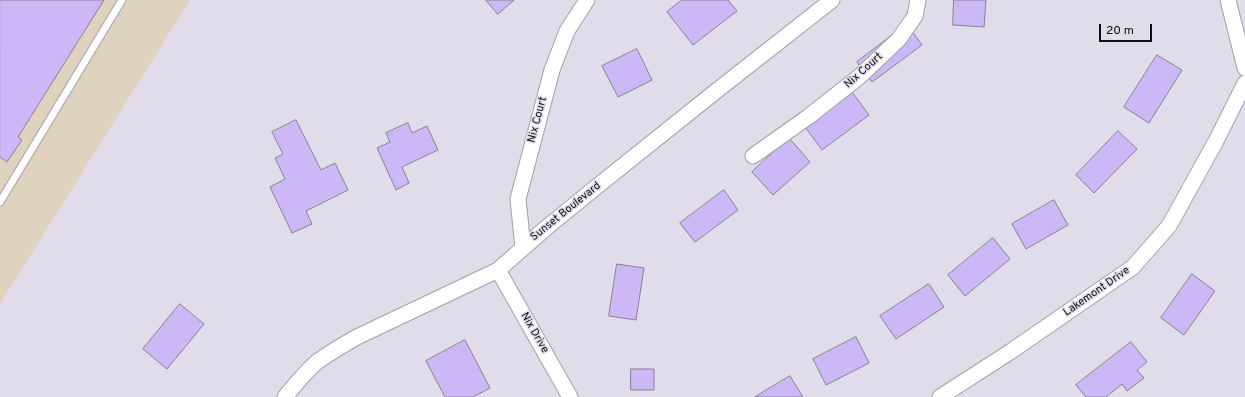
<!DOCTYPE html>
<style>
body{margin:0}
#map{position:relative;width:1245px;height:397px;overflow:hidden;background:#e0dce9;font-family:Overpass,sans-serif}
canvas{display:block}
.scale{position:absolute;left:1099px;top:24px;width:53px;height:18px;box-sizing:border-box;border:2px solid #0e0d11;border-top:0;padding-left:5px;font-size:12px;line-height:14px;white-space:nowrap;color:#0e0d11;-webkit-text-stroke:3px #e0dce9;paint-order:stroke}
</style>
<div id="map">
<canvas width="1245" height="397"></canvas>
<div class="scale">20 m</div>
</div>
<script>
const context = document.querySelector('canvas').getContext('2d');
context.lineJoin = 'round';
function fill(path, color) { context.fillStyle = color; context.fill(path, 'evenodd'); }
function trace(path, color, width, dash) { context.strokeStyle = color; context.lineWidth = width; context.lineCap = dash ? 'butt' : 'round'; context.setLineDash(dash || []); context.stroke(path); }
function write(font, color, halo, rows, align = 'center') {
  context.font = font + ' Overpass,sans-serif'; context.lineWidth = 3; context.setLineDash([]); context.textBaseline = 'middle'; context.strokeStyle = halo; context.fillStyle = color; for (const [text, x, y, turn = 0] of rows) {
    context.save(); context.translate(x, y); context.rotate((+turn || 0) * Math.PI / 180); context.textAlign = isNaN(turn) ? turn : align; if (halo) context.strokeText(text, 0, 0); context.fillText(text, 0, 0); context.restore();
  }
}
fill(new Path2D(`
 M0,0H190L0,304Z`), '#dfd3bf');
const building = new Path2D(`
 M0,0H104L18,137L22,140L7,162L0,157Z
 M486,0H514L498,14Z
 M682,0H728L737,11L693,45L667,12Z
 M954,0H986L984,27L953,25Z
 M907,24L922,45L872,82L857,62Z
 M637,49L652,80L618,97L602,66Z
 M1157,55L1182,70L1149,123L1124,107Z
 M852,92L869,115L822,150L805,127Z
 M296,120L321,170L335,163L348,190L306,211L312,224L292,233L270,187L285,179L275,158L283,154L272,132Z
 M408,123L412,133L427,126L438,150L402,167L409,183L396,190L377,148L390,142L386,133Z
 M1118,131L1137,149L1094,193L1076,175Z
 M789,138L810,162L773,195L752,172Z
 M724,190L738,210L695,242L680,223Z
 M1054,200L1068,225L1026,249L1012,224Z
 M993,238L1010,259L965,296L948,275Z
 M617,264L644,268L636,320L609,316Z
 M1192,274L1215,291L1184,335L1161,318Z
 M929,284L944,307L896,339L880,316Z
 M180,304L204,324L167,369L143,349Z
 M856,337L869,363L826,385L813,359Z
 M465,340L490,388L473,397H445L426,361Z
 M1131,342L1147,362L1137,370L1144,378L1127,391L1122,384L1106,397H1086L1076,385Z
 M631,369H654V390H631Z
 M790,376L803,397H755Z`);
fill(building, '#cdb8f7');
trace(building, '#86828e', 1);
const service = new Path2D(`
 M0,202L122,0`);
const minor = new Path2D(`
 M1228,0L1245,68
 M753,156L808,117L859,77L899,39L915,16L918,0
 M523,248L518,199L552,70L567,31L587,0
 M498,270L570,397
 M285,397C295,385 305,372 317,362C329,353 343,345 357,337L498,270L546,228L595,188L715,92L832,0
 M940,397L1010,352L1133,267L1169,226L1216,141L1245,83`);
trace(service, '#a39fab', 9);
trace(minor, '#a39fab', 17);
trace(service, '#fff', 7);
trace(minor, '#fff', 15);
write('11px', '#0e0d11', '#e0dce9', [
 ["Nix Court",864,71,-42],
 ["Nix Court",538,120,-75],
 ["Sunset Boulevard",566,212,-39],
 ["Lakemont Drive",1097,292,-35],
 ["Nix Drive",534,333,60]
]);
</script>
